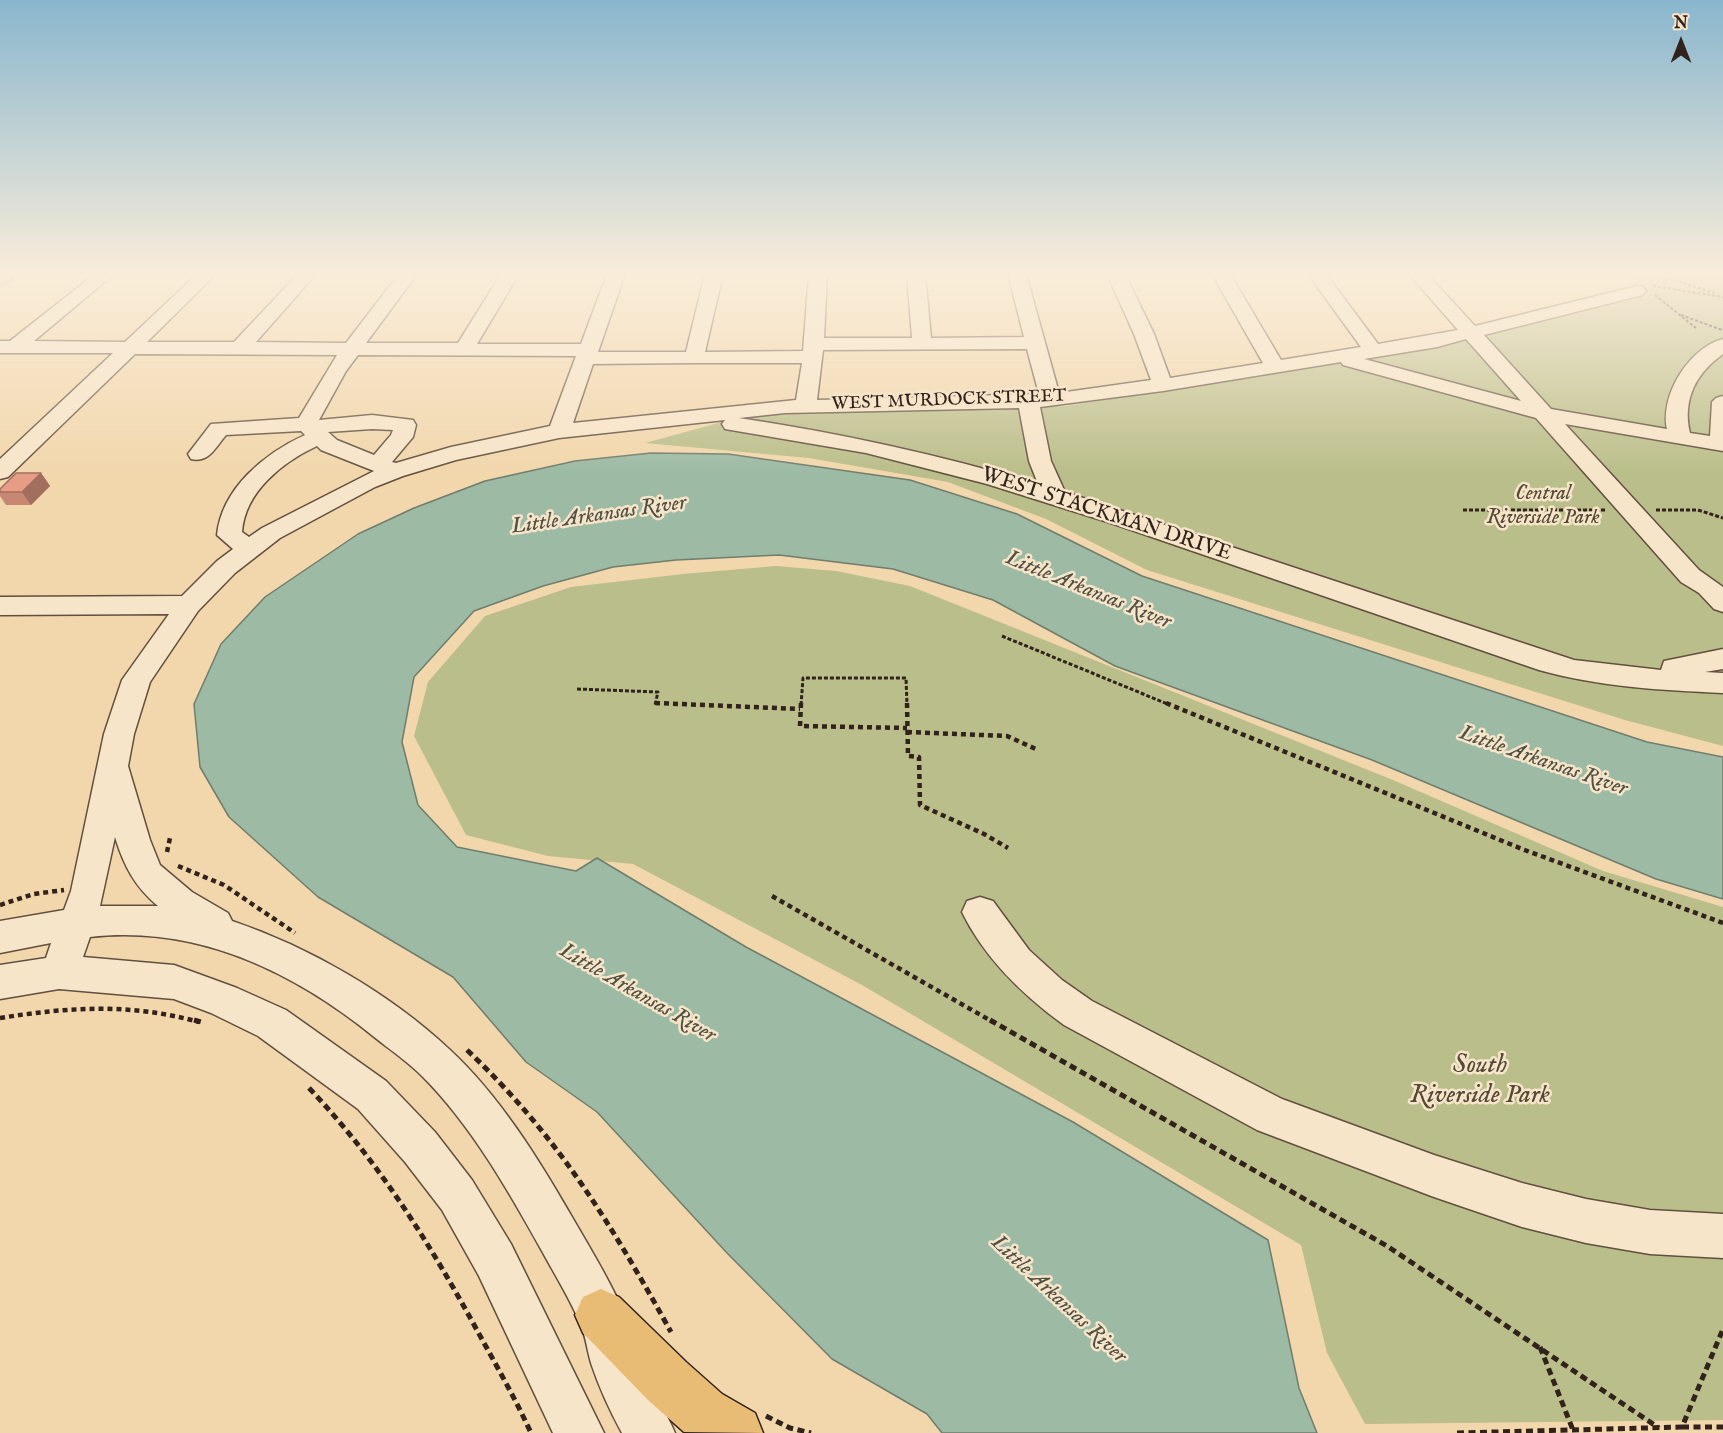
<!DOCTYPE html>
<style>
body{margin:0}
#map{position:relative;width:1723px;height:1433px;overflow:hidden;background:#f2d7ac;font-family:"IM FELL English",serif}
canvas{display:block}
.north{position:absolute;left:1651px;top:12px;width:60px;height:60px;-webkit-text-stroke:4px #f7e5c9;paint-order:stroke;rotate:0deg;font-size:16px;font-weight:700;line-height:24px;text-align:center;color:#31221b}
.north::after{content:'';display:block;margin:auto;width:21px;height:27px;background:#31221b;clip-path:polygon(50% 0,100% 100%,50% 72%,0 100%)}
</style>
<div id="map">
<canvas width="1723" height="1433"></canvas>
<div class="north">N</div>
</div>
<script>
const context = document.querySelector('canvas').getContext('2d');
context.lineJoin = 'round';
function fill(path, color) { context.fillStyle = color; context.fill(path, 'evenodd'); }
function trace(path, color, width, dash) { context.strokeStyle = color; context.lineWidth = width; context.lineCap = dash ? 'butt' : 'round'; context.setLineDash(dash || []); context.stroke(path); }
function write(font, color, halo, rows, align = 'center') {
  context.font = font + ' "IM FELL English",serif'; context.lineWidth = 5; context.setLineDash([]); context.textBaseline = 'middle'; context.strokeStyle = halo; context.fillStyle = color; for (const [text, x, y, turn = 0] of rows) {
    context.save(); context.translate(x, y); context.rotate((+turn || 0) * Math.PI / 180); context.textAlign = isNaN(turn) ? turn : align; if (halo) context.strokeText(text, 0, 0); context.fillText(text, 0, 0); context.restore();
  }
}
fill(new Path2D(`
 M1624,274H1723V746L1625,720L1147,570L1046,519L948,482L809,458L645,443L744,416L808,411H889L1065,406L1389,355L1503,332L1648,296Z
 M776,566L836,571L910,586L1393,780L1603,871L1723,907V1420L1365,1424L1327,1353L1301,1245L862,985L633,864L548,856L466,835L414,736L428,682L485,616L571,587L683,574Z`), '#babe8a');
const water = new Path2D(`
 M651,453L728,454L910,480L1017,514L1142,576L1647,742L1723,757V899L1656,879L1372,760L1115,666L993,600L893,569L779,555L676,560L613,567L543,586L474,611L414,677L402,742L418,805L457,847L576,871L597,858L746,947L1073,1122L1268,1240L1299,1388L1317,1433H942L927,1414L832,1359L727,1253L597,1112L526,1062L453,977L318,897L229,817L200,767L194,704L221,644L265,597L358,534L414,508L485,481L575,461Z`);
fill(water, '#9cbaa4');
trace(water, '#717d6d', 1.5);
const minor = new Path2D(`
 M0,274H16L6,283L0,284Z
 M95,274H114L34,341L125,342L197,274H216L147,342H234L298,274H316L256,342L346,343L399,274H417L366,343H458L501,274H519L477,344H581L607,274H625L598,352H686L705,274H723L705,352L803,351L809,274H827L824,338H912L907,274H925L931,338L1024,337L1008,274H1026L1059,393L1151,380L1134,334L1107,274H1125L1154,334L1170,378L1263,363L1212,274H1230L1281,360L1361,347L1308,274H1326L1378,344L1458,330L1409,274H1427L1475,326L1637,286L1643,287L1646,291L1643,295L1484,335L1551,409L1667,429C1660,395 1689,348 1723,339V354C1696,373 1682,400 1690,433L1710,436L1712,402L1716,398L1723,396V451L1565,424L1699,570L1723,587V612L1714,609L1699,593L1681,582L1536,418L1343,365L1341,362L1163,391L1040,407L1051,461L1065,492L1574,660L1661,670L1664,661L1723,649V669L1705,672L1723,673V693C1660,690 1600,687 1539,670L1114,524L987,484L866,453L725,429L722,424L725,420L559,438L456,460L403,476L375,487L280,538L235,573L198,611L150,682L134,734L128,766L150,840L160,865L192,892L228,913L232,921C309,947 389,993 449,1049C499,1095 538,1158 572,1217C587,1243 603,1269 616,1296C627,1319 632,1345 642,1369C651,1391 666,1411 675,1433H622C610,1411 599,1387 591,1363C587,1350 586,1336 580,1323C570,1299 555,1275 542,1251C508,1190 471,1125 422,1076C407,1061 389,1049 373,1036C291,970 196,925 90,937L83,957L174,965L237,988L286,1010L386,1081L435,1132L472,1180L511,1244L604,1433H553L479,1276L442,1210L405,1162L358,1109L258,1036L211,1013L174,999L59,989L0,999V965L46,958L51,943L0,953V921L64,910L71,891L104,734L122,680L169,614L0,615V597L182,596L217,561L233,549L217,535C222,488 265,453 305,435L301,431L226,435C215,448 209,463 191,459L188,454L211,424L299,418L337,355L135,354L8,477L0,479V459L113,353H0V341H10ZM1466,339L1521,401L1364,359L1437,347ZM1027,349L1039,394L817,400L823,350ZM358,355L576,356L550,426L451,447L396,463L392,462L413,437L416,425L413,420L372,415L319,420L346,371ZM692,363H802L796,400L573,423L593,364ZM1019,408L1029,461L1038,484C939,455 840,433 739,418L785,413ZM372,429L393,430L391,435L374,455L337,440L328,432ZM317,446L321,450L374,471L262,528L249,537L242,532C245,491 283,462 317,446ZM115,837C124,866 135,887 158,906H100Z
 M980,897L993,901L1029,950L1062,980L1092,1001L1282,1099L1434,1155L1522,1183L1586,1199L1650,1210L1723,1214V1258L1650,1254L1586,1243L1522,1227L1434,1197L1257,1130L1064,1025C1023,995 985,959 962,912L967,901Z`);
const major = new Path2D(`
 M601,1289L619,1297L686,1362L722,1394L755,1413L763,1433L684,1432L648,1400L583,1333L575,1315L583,1297Z`);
trace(minor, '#614f3f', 3);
trace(major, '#31221b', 3);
trace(new Path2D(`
 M1655,274L1714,293
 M1653,286L1723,297
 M1655,295L1696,328
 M1681,315L1722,330`), '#31221b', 2, [3, 2]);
trace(new Path2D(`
 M1463,510H1605
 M1656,510H1698L1723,518
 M1002,636L1170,705
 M577,689L658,692L655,705
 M801,705L803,678H906L907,705`), '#31221b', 3, [4, 2]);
trace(new Path2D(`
 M655,703L800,709
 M801,703L800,726L907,728
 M907,703L908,756L919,757L920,805L984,834L1008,848
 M1166,703L1522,849L1723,923
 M907,732L1007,736L1038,750
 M167,852L170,838
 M178,866L224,885L295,933
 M772,896L993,1022
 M0,905L34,894L64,890
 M0,1018C70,1007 130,1003 199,1022`), '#31221b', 4.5, [5, 4]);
trace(new Path2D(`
 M194,1020L201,1022
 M990,1020L1387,1246L1659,1428
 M467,1050C558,1136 611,1224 671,1332
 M309,1088C379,1162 429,1242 478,1332C496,1365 515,1398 531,1433
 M1540,1347L1573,1430
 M766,1416L790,1428L811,1433
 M1682,1427H1723
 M1457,1433L1682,1427L1723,1329`), '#31221b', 5, [7, 4.5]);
fill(minor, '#f7e5c9');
fill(major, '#e9bc76');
fill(new Path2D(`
 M41,473L50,486L31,505H6L0,496V489Z`), '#c78772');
fill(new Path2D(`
 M41,473L50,486L31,505L22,492Z`), '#a26e5d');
const building = new Path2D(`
 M16,473H41L22,492H0V489Z`);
fill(building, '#e79d85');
trace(building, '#a26e5d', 1.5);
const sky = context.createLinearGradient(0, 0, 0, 474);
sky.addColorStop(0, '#89b6cd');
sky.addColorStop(0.58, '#f9edda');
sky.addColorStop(1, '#f9edda00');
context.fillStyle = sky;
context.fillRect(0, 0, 1723, 474);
write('18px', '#31221b', '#f7e5c9', [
 ["WEST MURDOCK STREET",949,401,-2]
]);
write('italic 21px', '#534937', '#f7e5c9', [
 ["Central",1543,495],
 ["Riverside Park",1543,519]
]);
write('21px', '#31221b', '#f7e5c9', [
 ["WEST STACKMAN DRIVE",1106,515,18]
]);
write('italic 22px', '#515044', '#f7e5c9', [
 ["Little Arkansas River",599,516,-8],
 ["Little Arkansas River",1088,591,22],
 ["Little Arkansas River",1543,762,19],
 ["Little Arkansas River",637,994,30],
 ["Little Arkansas River",1058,1300,43]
]);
write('italic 26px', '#534937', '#f7e5c9', [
 ["South",1480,1067],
 ["Riverside Park",1480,1097]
]);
</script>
